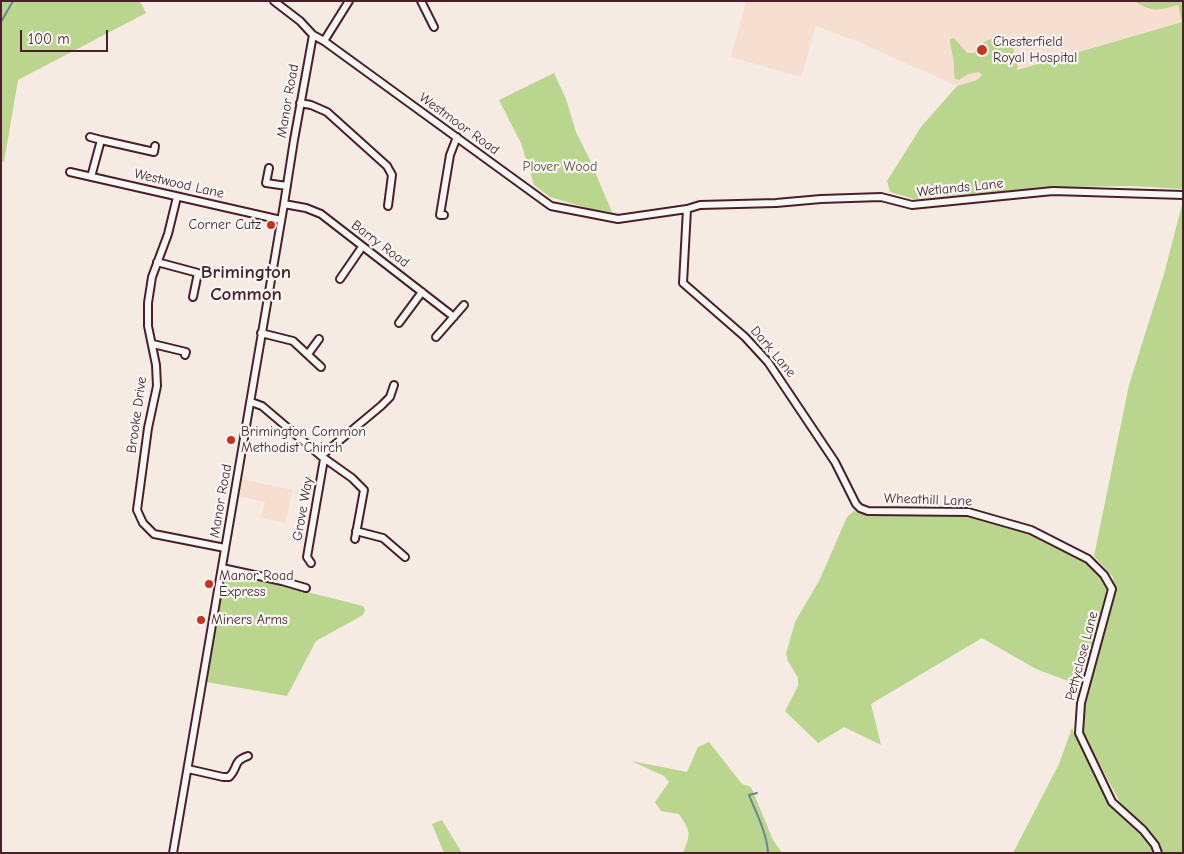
<!DOCTYPE html>
<style>
body{margin:0}
#map{position:relative;width:1184px;height:854px;overflow:hidden;background:#f6ebe3;font-family:"Comic Neue",sans-serif}
canvas{display:block}
.frame{position:absolute;inset:0;border:2px solid #4a1f2b;pointer-events:none}
.scale{position:absolute;left:20px;top:30px;width:88px;height:22px;box-sizing:border-box;border:2px solid #4a1f2b;border-top:0;padding-left:6px;font-size:15px;line-height:18px;white-space:nowrap;color:#4a1f2b;-webkit-text-stroke:4px #f6f6f2;paint-order:stroke}
</style>
<div id="map">
<canvas width="1184" height="854"></canvas>
<div class="frame"></div>
<div class="scale">100 m</div>
</div>
<script>
const context = document.querySelector('canvas').getContext('2d');
context.lineJoin = 'round';
function fill(path, color) { context.fillStyle = color; context.fill(path, 'evenodd'); }
function trace(path, color, width, dash) { context.strokeStyle = color; context.lineWidth = width; context.lineCap = dash ? 'butt' : 'round'; context.setLineDash(dash || []); context.stroke(path); }
function write(font, color, halo, rows, align = 'center') {
  context.font = font + ' "Comic Neue",sans-serif'; context.lineWidth = 4.5; context.setLineDash([]); context.textBaseline = 'middle'; context.strokeStyle = halo; context.fillStyle = color; for (const [text, x, y, turn = 0] of rows) {
    context.save(); context.translate(x, y); context.rotate((+turn || 0) * Math.PI / 180); context.textAlign = isNaN(turn) ? turn : align; if (halo) context.strokeText(text, 0, 0); context.fillText(text, 0, 0); context.restore();
  }
}
fill(new Path2D(`
 M746,1H1135L1142,6L1178,5L1183,22L957,86L861,43L816,26L801,77L731,57Z
 M241,479L293,490L285,523L261,518L265,502L238,496Z`), '#f6ded1');
fill(new Path2D(`
 M1,1H140L146,13L18,80L4,162L1,161Z
 M1135,1H1183V189L1133,186L1055,187L914,199L890,192L887,181L921,127L957,86L977,80L982,75L979,72L968,74L959,80L955,79C954,74 954,71 954,66C954,56 950,49 950,39L954,38L967,53H974L982,43L991,39L1012,45L1014,51L1013,57L1018,66L1017,70L1182,22L1178,5C1161,10 1151,13 1135,1Z
 M554,73L566,99L576,132L589,158L612,212L591,209L550,197L534,185L521,143L499,100Z
 M1183,201V853H1161L1158,843L1144,825L1121,804L1084,736L1085,705L1115,595L1113,577L1094,556L1129,385L1164,274Z
 M854,511L878,516L903,514L966,515L1029,534L1085,562L1101,577L1108,591L1079,685L1036,669L982,638L871,704L881,745L844,727L818,743L785,711L798,686V678L788,661L786,654L795,622L820,579L847,517Z
 M228,572L363,606L365,610L363,615L316,641L287,696L206,682L225,574Z
 M1072,728L1108,803L1140,831L1153,846L1155,853H1013L1059,764Z
 M709,742L742,784L751,787L773,840L782,853H683C691,833 691,832 679,814L661,811L655,802L669,782L664,776L631,761L687,772L698,747Z
 M442,820L462,853H444L432,824Z`), '#bad58d');
trace(new Path2D(`
 M1,22L13,1
 M757,793L749,795C756,813 767,833 768,853`), '#6c8499', 2);
const minor = new Path2D(`
 M274,1L300,21L313,35L324,41L551,206L618,219L687,209L700,205L776,203L821,199L881,197L912,205L1053,191L1183,195
 M421,1L434,27
 M324,41L349,1
 M300,103L311,105L327,112L387,166L392,175L388,206
 M90,137L101,140
 M269,168L266,183L287,186
 M70,172L281,220
 M91,177L101,140L154,152L155,146
 M177,197L168,234L152,277L148,303V326L156,365L157,386L148,428L137,510L143,523L154,534L225,548
 M284,204L306,208L321,214L454,317
 M687,209L683,283L745,337L768,362L835,462L856,504L860,508L868,511L968,512L1031,530L1088,559L1104,575L1112,589L1081,703L1079,733L1112,802L1143,830L1155,845L1158,853
 M444,215H440L450,155L457,137
 M157,262L198,273L193,297
 M340,279L362,247
 M399,323L422,292
 M261,333L293,341L321,367
 M436,337L464,305
 M153,344L186,352L185,355
 M308,354L319,339
 M251,402L262,406L321,456L352,478L364,490L355,539
 M321,456L381,406L390,397L394,385
 M356,531L383,538L405,557
 M311,563L307,557L324,459
 M222,568L282,581L306,588
 M188,769L223,777H229C239,768 232,761 248,756
 M173,853L284,204L294,140L313,35`);
trace(minor, '#4a1f2b', 10);
trace(minor, '#f6f6f2', 6);
for (const [x, y, r, color] of [
 [982,50,6,"#c8321e"],
 [271,225,5,"#c8321e"],
 [231,440,5,"#c8321e"],
 [209,584,5,"#c8321e"],
 [201,620,5,"#c8321e"]
]) { const dot = new Path2D(); dot.arc(x, y, r, 0, 2 * Math.PI); context.fillStyle = color; context.fill(dot); trace(dot, '#f6f6f2', 2); }
write('14px', '#4a1f2b', '#f6f6f2', [
 ["Chesterfield",993,42],
 ["Royal Hospital",993,58],
 ["Corner Cutz",261,225,"right"],
 ["Brimington Common",241,432],
 ["Methodist Chirch",241,448],
 ["Manor Road",219,576],
 ["Express",219,592],
 ["Miners Arms",211,620]
], 'left');
write('14px', '#4a1f2b', '#f6f6f2', [
 ["Manor Road",288,101,-80],
 ["Westmoor Road",459,124,36],
 ["Westwood Lane",179,184,13],
 ["Wetlands Lane",960,188,-6],
 ["Barry Road",380,244,37],
 ["Dark Lane",773,352,50],
 ["Brooke Drive",137,415,-82],
 ["Wheathill Lane",928,500,2],
 ["Manor Road",221,501,-80],
 ["Grove Way",303,509,-80],
 ["Pettyclose Lane",1082,656,-75]
]);
write('14px', '#664c44', '#f6f6f2', [
 ["Plover Wood",560,167]
]);
write('bold 19px', '#4a1f2b', '#f6f6f2', [
 ["Brimington",246,273],
 ["Common",246,295]
]);
</script>
